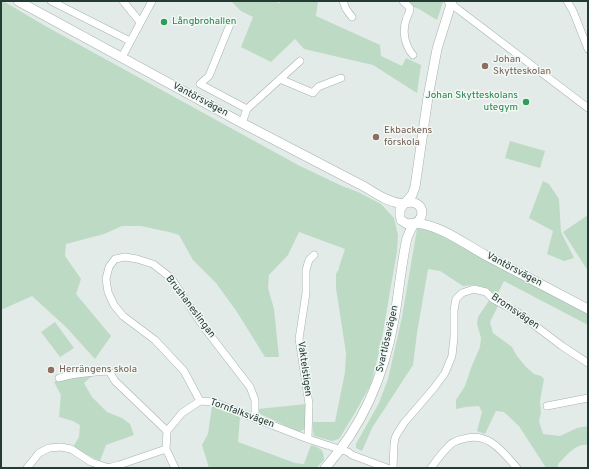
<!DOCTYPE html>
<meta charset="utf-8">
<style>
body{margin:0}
#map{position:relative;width:589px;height:469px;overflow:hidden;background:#e2ebe7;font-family:Overpass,sans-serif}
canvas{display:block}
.frame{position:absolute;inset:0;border:2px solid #243a34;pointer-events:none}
</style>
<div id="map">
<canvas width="589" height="469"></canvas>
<div class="frame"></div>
</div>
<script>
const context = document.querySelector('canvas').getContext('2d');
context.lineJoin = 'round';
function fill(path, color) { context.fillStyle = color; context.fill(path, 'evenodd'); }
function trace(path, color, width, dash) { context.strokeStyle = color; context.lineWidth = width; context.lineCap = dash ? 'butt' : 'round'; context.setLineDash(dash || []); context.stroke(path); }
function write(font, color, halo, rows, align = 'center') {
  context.font = font + ' Overpass,sans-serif'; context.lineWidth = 3; context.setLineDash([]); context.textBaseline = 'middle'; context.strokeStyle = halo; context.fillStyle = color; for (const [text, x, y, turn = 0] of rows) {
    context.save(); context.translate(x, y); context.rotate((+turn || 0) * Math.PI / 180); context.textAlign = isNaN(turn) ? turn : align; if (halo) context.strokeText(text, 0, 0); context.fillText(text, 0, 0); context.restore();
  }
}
fill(new Path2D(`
 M1,1H3L47,27L298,165L342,186L358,192L381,204L394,218L398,235L397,251L381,344L371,384L356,411L339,439L332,441L314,436L313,432V422H335L345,372L346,353L336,288V274L339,269V267L345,249L299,232L288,255L269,275L268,288L274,309L279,357H265L237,312L216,283L193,260L179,235L169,232L141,226H122L104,234L66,244L65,256L81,279L76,294L111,336L95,359L66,327L32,296L1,310Z
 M231,1H275L279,3L282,1H318L316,16L380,45L381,56L402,66L406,58L421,65L417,93L373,65L304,49L295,39L271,62L241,47L253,17L241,11Z
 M406,1H443V2L437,20L419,9L409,5Z
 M510,141L545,151L540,168L505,158Z
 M543,181L549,184L559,199L561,232L574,258L564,261L547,254L553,231L529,218Z
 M588,215V271L563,232Z
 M427,228L440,233L588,313V325L504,281L496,297L490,291L483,287L475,285L463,286L440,271L428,269L417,333L413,365L372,428L362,451L356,448V444L379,403L388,379L402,317L417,229Z
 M490,299L499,304L490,322L493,333L512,347L517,356L525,366L534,374L541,376L544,379L540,401L541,413L539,421L543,434L560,436L577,428L588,426V445C575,443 567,456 558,464V468H546L519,426L504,412L496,411L485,434L477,431L482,412L479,406L466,407L456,409V400L465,386L471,368L480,347L481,338L477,324L478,317Z
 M55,322L74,348L60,357L41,332Z
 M94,374L84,383L92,397L107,412L122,418L130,424L134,435L106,445L100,461L85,454L73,447L79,437L80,425L73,421L59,417L61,395L54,382L64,378Z
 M306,404L305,429L299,432L260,414L258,409Z
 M212,406L240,417L238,442L295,463L304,464L311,445C320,448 324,449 324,460L316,468H209L202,445L208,434Z`), '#bddac5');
const minor = new Path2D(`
 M51,1L130,41
 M123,1L140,22
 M343,1L346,9L352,17
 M403,1L410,8C410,13 407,16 406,20C402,32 405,46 413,55
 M448,1L459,10L588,108
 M567,1L573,11L588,49
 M231,22L209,76L200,84L247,109
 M122,57L152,1
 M280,79L313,93L318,87L341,78
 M242,123L247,109L300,61
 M59,378C75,373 92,372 109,371L115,381L167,431
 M200,401L184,371L155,340L123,316L114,305L108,292L106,279L109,267L115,259L125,257L137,259L153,264L171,278L203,326L250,387L255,400V418
 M547,406L588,398
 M308,439L309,404L299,339L306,293V270L309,260L314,255
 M27,468L39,453L49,448L61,447L71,449L91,462L109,468
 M108,468L119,465L166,449
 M175,468L166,449L167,431L182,413L200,401L213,402L308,439L348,452L352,455L387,468
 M393,468L394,444L395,438L397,434L404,423L434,388L445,373L452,356L454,337V310L456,299L462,293L474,289L486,292L493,299L517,312L562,346L588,363
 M431,468C436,461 441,454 447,448C451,443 457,440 463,439C488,431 502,451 517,468`);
const tertiary = new Path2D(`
 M18,1L242,123L365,187C378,195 388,202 403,204
 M405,203L412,195L415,187L428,97L437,49L452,1
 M400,216V209L405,203C420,199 428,213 416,223L407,224L401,220
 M416,223C442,226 463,243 485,255C519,273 554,291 588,309
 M325,468C363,426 384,376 394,320C399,293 401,265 407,238L411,229L414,224`);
trace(minor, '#a5b2ae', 8);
trace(tertiary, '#a5b2ae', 10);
trace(minor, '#fff', 7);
trace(tertiary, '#fff', 9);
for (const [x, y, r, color] of [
 [164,22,4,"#2e9e5b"],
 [485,66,4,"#8d6e63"],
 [526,102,4,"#2e9e5b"],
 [376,137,4,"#8d6e63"],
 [51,370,4,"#8d6e63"]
]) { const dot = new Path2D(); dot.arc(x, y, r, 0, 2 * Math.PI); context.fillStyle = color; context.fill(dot); trace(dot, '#f2f8f5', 1.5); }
write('10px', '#27864d', '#f2f8f5', [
 ["Långbrohallen",172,22],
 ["Johan Skytteskolans",518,96,"right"],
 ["utegym",518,108,"right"]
], 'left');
write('10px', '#785e54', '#f2f8f5', [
 ["Johan",493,60],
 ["Skytteskolan",493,72],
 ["Ekbackens",384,131],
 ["förskola",384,143],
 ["Herrängens skola",59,370]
], 'left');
write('10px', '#243a34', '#f2f8f5', [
 ["Vantörsvägen",200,100,28],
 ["Vantörsvägen",514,270,28],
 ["Brushaneslingan",190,307,53],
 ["Bromsvägen",515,312,34],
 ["Svartlösavägen",388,339,-77],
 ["Vaktelstigen",304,369,82],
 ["Tornfalksvägen",242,414,20]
]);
</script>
